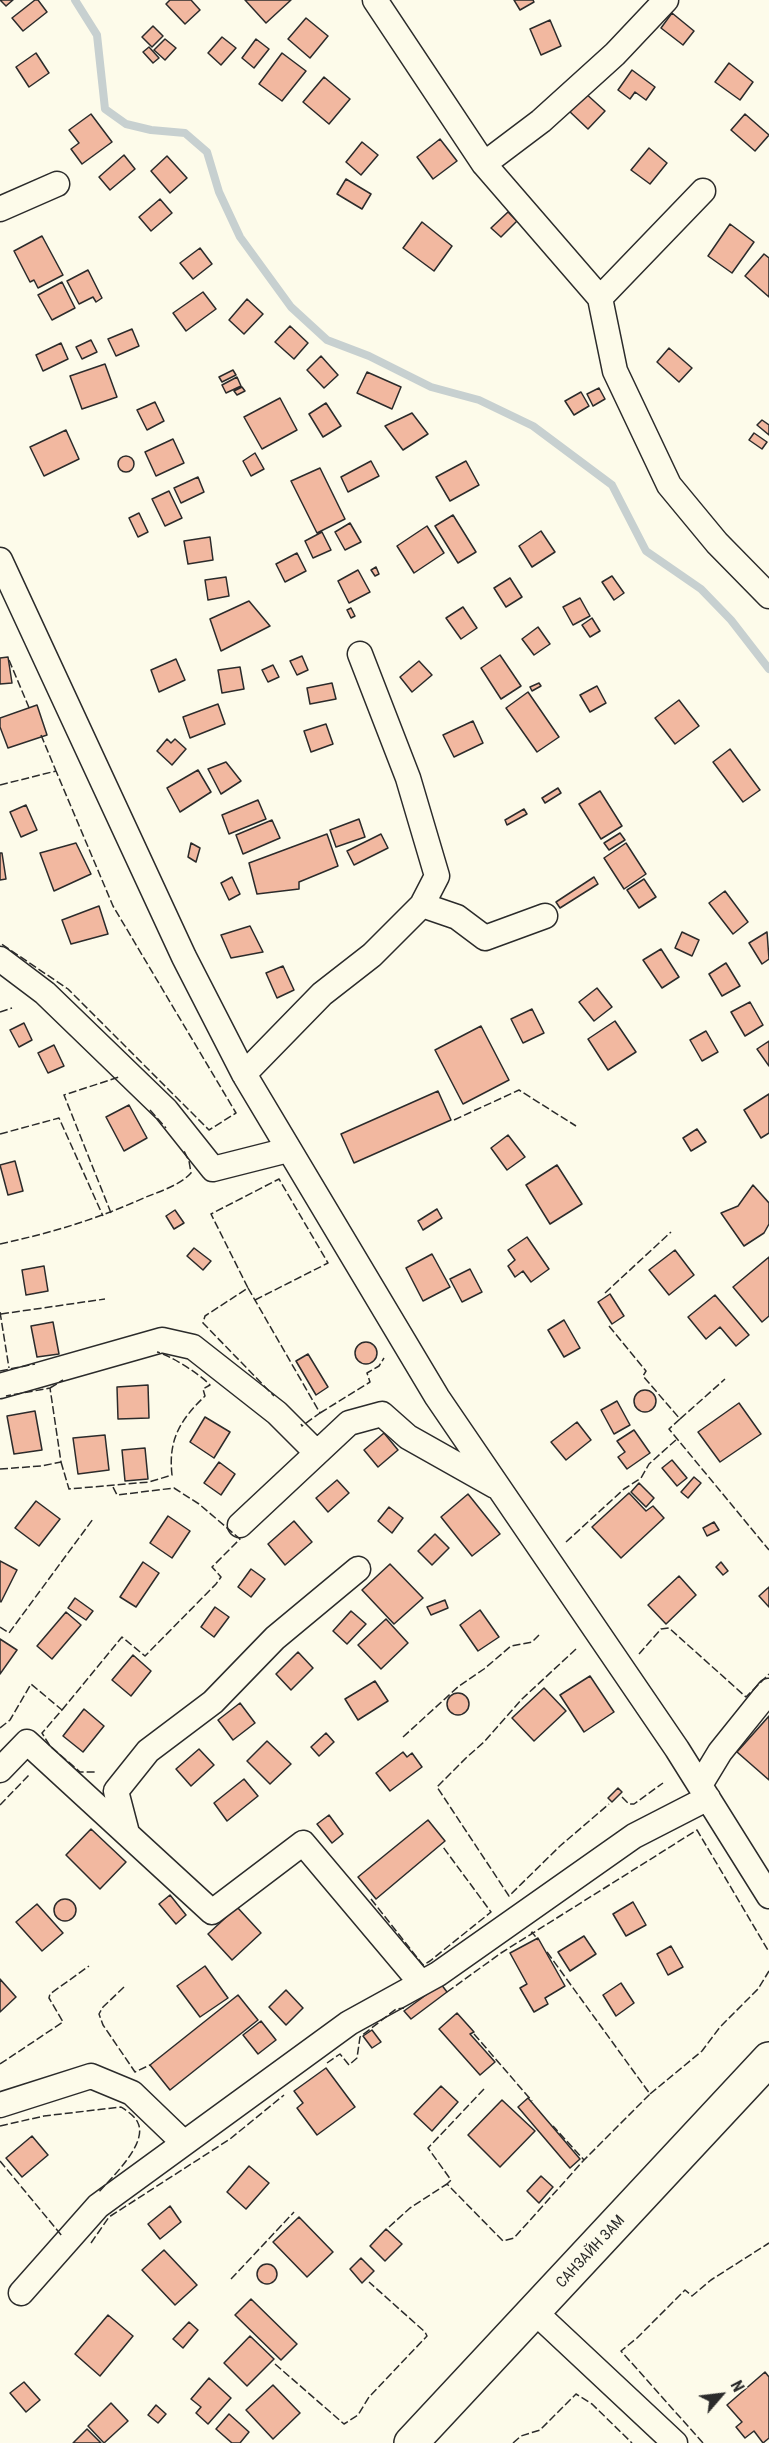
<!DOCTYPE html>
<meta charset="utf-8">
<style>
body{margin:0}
#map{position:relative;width:769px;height:2443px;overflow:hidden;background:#fdfbea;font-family:"Roboto Condensed",sans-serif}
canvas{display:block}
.north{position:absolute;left:691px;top:2365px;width:60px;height:60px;-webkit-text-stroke:4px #fdfbea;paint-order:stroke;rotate:62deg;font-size:16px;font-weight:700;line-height:24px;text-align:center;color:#2b2b2b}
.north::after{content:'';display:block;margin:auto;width:21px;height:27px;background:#2b2b2b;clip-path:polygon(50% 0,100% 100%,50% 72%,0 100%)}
</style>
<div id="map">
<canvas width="769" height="2443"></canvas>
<div class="north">N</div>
</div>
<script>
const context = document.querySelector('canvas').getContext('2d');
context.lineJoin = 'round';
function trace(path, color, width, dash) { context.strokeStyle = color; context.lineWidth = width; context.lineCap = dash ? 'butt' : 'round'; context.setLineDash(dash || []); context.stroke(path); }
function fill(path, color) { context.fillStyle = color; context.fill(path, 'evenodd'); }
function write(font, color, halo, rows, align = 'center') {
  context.font = font + ' "Roboto Condensed",sans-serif'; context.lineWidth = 4.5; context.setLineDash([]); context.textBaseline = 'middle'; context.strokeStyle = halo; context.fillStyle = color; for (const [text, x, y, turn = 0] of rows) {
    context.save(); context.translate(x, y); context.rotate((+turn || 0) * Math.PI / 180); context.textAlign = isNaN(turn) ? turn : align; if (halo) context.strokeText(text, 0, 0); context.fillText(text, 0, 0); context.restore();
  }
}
trace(new Path2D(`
 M75,0L97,35L105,109L126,124L151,130L185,133L207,152L219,192L240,237L291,307L327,340L369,356L431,387L479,400L533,426L612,485L646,551L701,589L731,620L769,669`), '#c7d0d0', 8);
const building = new Path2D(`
 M0,0H13L6,6Z
 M35,0H38L47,12L23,31L12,18Z
 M170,0H191L200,10L185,24L166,4Z
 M245,0H291L266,23Z
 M514,0H533L534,2L520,10Z
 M672,13L694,31L683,45L661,28Z
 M306,18L328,36L310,58L288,39Z
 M550,20L561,46L541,55L530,29Z
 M153,26L163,36L152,47L142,37Z
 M222,37L236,48L221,65L208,53Z
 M165,39L176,48L165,60L154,50Z
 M256,39L269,49L254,68L242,58Z
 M149,47L159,58L153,63L143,52Z
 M36,53L49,73L29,87L16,67Z
 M282,53L306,71L282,101L259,84Z
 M729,63L753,82L740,100L715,82Z
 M632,70L655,87L646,100L635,92L630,99L618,90Z
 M324,77L350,99L329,124L303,102Z
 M584,92L605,111L588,129L568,110Z
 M91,114L112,142L82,164L71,149L79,143L69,130Z
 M745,114L769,135L755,151L731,130Z
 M440,139L457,161L433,179L417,157Z
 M362,142L378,155L361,175L346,162Z
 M649,148L667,163L650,184L631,170Z
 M124,155L135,169L110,190L99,177Z
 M167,156L187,178L170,193L151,171Z
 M346,179L371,194L362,209L337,194Z
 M160,199L172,213L151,231L139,217Z
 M508,212L517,221L501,237L491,228Z
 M422,222L452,246L434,271L403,248Z
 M730,224L754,242L732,273L708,256Z
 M42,236L63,275L38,288L34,280L30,282L14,251Z
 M200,248L212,264L193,279L180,263Z
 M764,254L769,258V297L745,276Z
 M88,270L102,298L96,302L93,297L79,304L67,281Z
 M62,282L75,308L52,320L38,295Z
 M203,292L216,309L186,331L173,313Z
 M247,299L263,314L244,334L229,320Z
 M290,326L308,343L294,359L275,342Z
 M132,329L139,346L116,356L108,339Z
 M91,340L97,352L82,359L76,347Z
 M61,343L68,359L43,371L36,355Z
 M669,348L692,368L679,382L657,362Z
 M321,356L338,375L324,388L307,370Z
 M105,364L117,397L82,409L70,376Z
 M233,370L236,375L222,382L219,377Z
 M367,372L401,387L392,409L357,393Z
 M237,377L241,386L226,393L222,385Z
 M242,387L245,391L237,395L234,391Z
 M599,388L605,399L593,406L587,394Z
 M581,392L589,406L574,415L565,401Z
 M280,398L297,430L262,449L244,417Z
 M155,402L164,421L147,430L137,410Z
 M326,403L341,426L323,437L309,414Z
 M412,413L428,434L403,450L385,426Z
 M762,420L769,425V435L757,425Z
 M66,430L79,459L44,476L30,447Z
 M754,433L767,442L762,449L749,440Z
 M173,439L184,463L156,476L145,452Z
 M255,453L264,469L251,476L243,461Z
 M118 464a8 8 0 1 1 16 0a8 8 0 1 1-16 0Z
 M371,461L379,476L348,492L341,477Z
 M466,461L479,485L450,501L436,477Z
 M320,468L345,519L317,533L291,481Z
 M198,477L204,492L181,503L174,488Z
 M169,491L182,518L165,526L152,499Z
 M139,513L148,532L138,537L129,518Z
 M453,515L476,552L458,563L435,526Z
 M350,523L361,542L345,550L335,532Z
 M427,526L444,553L414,573L397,546Z
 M541,531L555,552L532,567L519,546Z
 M322,532L331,550L313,558L305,541Z
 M210,537L213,560L188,564L184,541Z
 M297,553L306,571L285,582L276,564Z
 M376,567L379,574L375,576L371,570Z
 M358,570L370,592L349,603L338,581Z
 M612,576L624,593L614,600L602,582Z
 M226,577L229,596L208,600L205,580Z
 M510,578L522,597L506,607L494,588Z
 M580,598L590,616L573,625L563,607Z
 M249,601L270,626L221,651L210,619Z
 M463,607L477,628L461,639L446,618Z
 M351,608L355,616L351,618L347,610Z
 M592,618L600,631L590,637L582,625Z
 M538,627L550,644L534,655L522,639Z
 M500,655L521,686L501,699L481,668Z
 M302,656L308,670L297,675L290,661Z
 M8,657L12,683L0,684V658Z
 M176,659L185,680L159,692L151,670Z
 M419,661L432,675L412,692L400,677Z
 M273,665L279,677L268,682L262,670Z
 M240,667L244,689L222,693L218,670Z
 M332,683L336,699L310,704L307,688Z
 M539,683L541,686L532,691L530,687Z
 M597,686L606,703L590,712L580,695Z
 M528,692L559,737L537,752L506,708Z
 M679,700L699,726L675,744L655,718Z
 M218,704L225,724L190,738L183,717Z
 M37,705L47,735L8,748L0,727V718Z
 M473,721L483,743L454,757L443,735Z
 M326,724L333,744L311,752L304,731Z
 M167,739L171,743L175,739L186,749L172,765L157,751Z
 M730,749L760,790L743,802L713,762Z
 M226,762L241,781L221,794L208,769Z
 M198,770L211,792L180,812L167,788Z
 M558,788L561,793L545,803L542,798Z
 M600,791L622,826L601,839L579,804Z
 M258,800L266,819L229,834L222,815Z
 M26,805L37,830L21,837L10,812Z
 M524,809L527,814L507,825L505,820Z
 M359,819L365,837L336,847L330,830Z
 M272,820L280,838L243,854L236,835Z
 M620,833L625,840L609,850L604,843Z
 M327,834L338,866L299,882V889L257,894L249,863Z
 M381,834L388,848L354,865L347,851Z
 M76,843L91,874L54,891L40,853Z
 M191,843L200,848L196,862L188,857Z
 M626,843L646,874L624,889L604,858Z
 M0,853H2L6,879L0,880Z
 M232,877L240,894L229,900L221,883Z
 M594,877L598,884L560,908L556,902Z
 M644,879L656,897L639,908L627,890Z
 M725,891L748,922L733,934L709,903Z
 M99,906L108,934L71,944L62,920Z
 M250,926L263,952L231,958L221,935Z
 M682,932L699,940L692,956L675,948Z
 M767,932L769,959L762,964L749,943Z
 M661,949L679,977L662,988L643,960Z
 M726,963L740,986L722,996L709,974Z
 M283,966L294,990L277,998L266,973Z
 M597,988L612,1007L594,1021L579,1002Z
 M750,1002L763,1025L745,1036L731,1012Z
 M532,1009L544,1033L523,1043L511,1019Z
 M615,1021L636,1052L608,1070L588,1039Z
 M24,1023L32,1040L19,1047L10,1030Z
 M481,1026L509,1080L463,1104L435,1050Z
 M706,1031L718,1052L702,1061L690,1040Z
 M769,1041V1066L757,1049Z
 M54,1045L64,1066L48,1073L38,1053Z
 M438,1091L451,1120L354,1163L341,1134Z
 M769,1094V1133L761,1138L744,1110Z
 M129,1105L147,1138L124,1151L106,1117Z
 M697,1129L706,1142L691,1151L683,1138Z
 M508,1135L525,1157L507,1170L491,1148Z
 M15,1161L23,1191L8,1195L0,1165Z
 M557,1165L582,1204L550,1224L526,1185Z
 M753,1185L769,1203V1224L764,1233L744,1246L721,1213L738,1206Z
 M437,1209L442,1218L423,1230L418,1221Z
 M175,1210L184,1223L174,1229L166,1216Z
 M527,1237L549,1269L531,1282L523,1271L515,1277L508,1266L515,1260L508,1250Z
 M194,1248L211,1261L203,1270L187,1256Z
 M675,1250L694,1275L669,1295L649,1270Z
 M432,1254L450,1287L423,1301L406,1268Z
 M769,1257V1316L762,1322L733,1287Z
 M44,1266L48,1291L26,1295L22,1270Z
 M470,1269L482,1292L462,1302L450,1279Z
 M610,1294L624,1316L612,1324L598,1302Z
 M715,1295L749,1335L736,1346L720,1327L706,1339L688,1317Z
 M564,1320L580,1348L564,1357L548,1330Z
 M53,1322L59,1354L37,1357L31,1326Z
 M355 1353a11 11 0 1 1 22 0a11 11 0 1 1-22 0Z
 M308,1354L328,1387L316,1395L296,1361Z
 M148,1385L149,1418L118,1419L117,1387Z
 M634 1401a11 11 0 1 1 22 0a11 11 0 1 1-22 0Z
 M617,1401L630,1425L614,1434L601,1410Z
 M739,1403L761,1434L720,1462L698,1432Z
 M35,1411L42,1450L14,1454L7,1416Z
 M205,1417L230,1432L214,1458L190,1442Z
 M577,1422L591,1440L566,1460L551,1442Z
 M634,1430L650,1453L627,1469L618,1457L625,1452L617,1441Z
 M384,1433L398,1450L378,1467L364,1450Z
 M105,1435L109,1470L78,1474L73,1438Z
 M145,1448L148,1479L125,1481L122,1450Z
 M672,1460L687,1478L677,1486L662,1468Z
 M219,1462L235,1474L221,1495L204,1483Z
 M694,1477L701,1483L688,1498L681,1492Z
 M337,1480L349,1493L328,1512L316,1498Z
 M639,1483L654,1498L646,1507L631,1492Z
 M629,1493L646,1511L653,1506L664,1518L621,1558L592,1527Z
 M468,1494L500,1534L472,1556L441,1517Z
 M36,1501L60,1519L39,1546L15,1528Z
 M389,1507L403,1518L392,1533L378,1521Z
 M168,1516L190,1531L172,1558L150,1543Z
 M294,1521L312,1542L285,1565L268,1544Z
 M714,1522L719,1530L707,1536L703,1528Z
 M435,1534L449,1548L432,1565L418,1551Z
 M0,1561L17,1570L1,1602L0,1601Z
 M143,1562L159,1573L136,1607L120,1597Z
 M721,1562L728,1571L723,1575L716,1567Z
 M390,1564L423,1598L394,1624L362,1590Z
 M251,1569L265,1579L251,1597L238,1587Z
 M679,1576L696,1595L666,1624L648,1605Z
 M769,1587V1607L759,1596Z
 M75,1598L93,1611L86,1620L68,1608Z
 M445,1600L448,1608L431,1615L427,1607Z
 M215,1607L229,1617L214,1637L201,1627Z
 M480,1610L499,1637L478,1651L460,1625Z
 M351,1611L366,1624L347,1644L333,1631Z
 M66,1612L81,1625L52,1659L37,1646Z
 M386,1619L408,1643L381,1669L358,1645Z
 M0,1639L17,1650L0,1674Z
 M298,1652L313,1668L291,1690L276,1674Z
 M133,1655L151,1671L131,1696L112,1680Z
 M590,1676L614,1712L584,1732L560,1695Z
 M375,1681L388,1701L358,1720L345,1699Z
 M544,1688L566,1711L534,1741L512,1718Z
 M447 1704a11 11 0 1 1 22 0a11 11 0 1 1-22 0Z
 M240,1703L255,1723L233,1740L218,1720Z
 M84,1709L104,1726L83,1752L63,1736Z
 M769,1716V1780L737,1752Z
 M326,1733L334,1742L319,1756L311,1747Z
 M267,1741L291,1764L270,1784L247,1761Z
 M199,1749L214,1765L191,1786L176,1769Z
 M403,1752L407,1757L412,1753L422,1767L390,1791L376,1773Z
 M244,1779L258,1796L227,1821L214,1803Z
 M618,1788L622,1792L612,1802L608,1798Z
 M329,1815L343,1834L332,1843L317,1824Z
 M428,1820L445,1841L376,1899L358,1877Z
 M91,1829L126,1862L100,1889L66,1855Z
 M170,1895L186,1915L176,1924L159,1904Z
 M54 1910a11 11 0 1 1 22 0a11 11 0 1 1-22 0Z
 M633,1902L646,1925L626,1936L613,1914Z
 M37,1904L63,1933L42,1951L16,1922Z
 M237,1907L261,1933L232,1960L208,1934Z
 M584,1936L596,1954L570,1971L558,1952Z
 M538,1938L565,1986L545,1998L548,2004L534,2012L520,1988L527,1984L510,1953Z
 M671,1946L683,1967L668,1975L657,1954Z
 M205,1966L228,1998L200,2017L177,1986Z
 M0,1979L16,1997L0,2012Z
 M621,1983L634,2003L616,2016L603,1995Z
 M441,1984L447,1992L411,2019L404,2011Z
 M286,1990L303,2008L286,2025L269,2007Z
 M238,1995L258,2020L170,2090L150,2065Z
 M457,2013L474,2032L470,2034L495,2062L480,2075L439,2029Z
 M261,2021L276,2040L258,2054L243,2035Z
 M372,2030L381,2042L372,2048L363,2036Z
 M326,2068L355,2107L317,2135L297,2108L303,2103L294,2091Z
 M441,2086L458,2102L432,2131L414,2114Z
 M528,2098L580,2159L570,2168L518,2107Z
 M502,2100L535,2131L500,2167L468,2135Z
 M32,2136L48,2155L22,2177L6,2158Z
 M249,2166L269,2183L246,2209L227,2192Z
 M541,2176L553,2187L539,2203L527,2191Z
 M170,2206L181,2222L160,2239L148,2224Z
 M299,2217L333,2252L307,2277L273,2242Z
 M386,2229L402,2244L385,2261L370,2246Z
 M164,2250L197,2285L175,2305L142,2270Z
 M361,2258L374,2271L362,2283L350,2269Z
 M257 2274a10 10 0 1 1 20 0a10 10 0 1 1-20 0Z
 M251,2299L297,2344L281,2360L235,2315Z
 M108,2315L133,2336L100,2376L75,2354Z
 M189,2322L198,2330L183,2348L173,2339Z
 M250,2336L274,2359L247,2386L224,2363Z
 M765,2372L769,2377V2438L763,2443L754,2431L745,2438L736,2427L742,2422L727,2405Z
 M209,2378L231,2398L208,2424L196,2413L201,2407L191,2399Z
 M24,2382L40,2400L26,2412L10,2393Z
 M273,2385L300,2413L273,2439L246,2410Z
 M111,2403L128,2421L104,2443L88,2426Z
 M156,2405L166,2414L158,2423L148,2415Z
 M229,2414L249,2432L240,2443H232L216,2429Z
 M87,2429L101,2443H73Z`);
fill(building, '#f2b8a0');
trace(building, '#2b2b2b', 1.5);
const street = new Path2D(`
 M375,0L484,164L600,298L615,371L669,485L717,543L769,596
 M484,164L541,121L615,54L666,0
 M0,209L57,184
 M600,298L703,191
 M0,560L184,957L244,1074L437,1397L677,1749L769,1896
 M422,905L457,917L485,938L545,916
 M0,959L45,993L166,1110L213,1169L288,1150
 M244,1074L322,994L372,955L422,905L437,876L408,778L360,654
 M0,1386L162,1340L193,1347L277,1413L316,1452
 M240,1525L349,1423L382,1414L408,1437L495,1486
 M0,1770L27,1742L212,1912L303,1843L421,1983
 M700,1785L720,1752L769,1691
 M127,1833L116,1791L148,1751L213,1702L275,1638L358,1569
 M0,2105L91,2076L132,2093L184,2143
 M21,2293L98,2206L349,2023L438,1974L634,1836L708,1798
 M535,2312L675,2443`);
const secondary = new Path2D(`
 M411,2443L769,2059`);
trace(street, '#2b2b2b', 27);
trace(secondary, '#2b2b2b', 36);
trace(street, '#fdfbea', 24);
trace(secondary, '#fdfbea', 33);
trace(new Path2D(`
 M9,660L30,710
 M41,735L56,771
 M0,785L56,771L113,906L236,1113L209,1130L68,989L0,943
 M0,1012L12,1008
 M150,1110L166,1128
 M454,1120L519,1090L576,1126
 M0,1134L59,1118L103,1216
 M111,1213L64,1095L119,1077
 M0,1244C54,1232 95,1220 146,1197C161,1191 180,1185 191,1173L189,1161L183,1149
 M248,1288L320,1413L302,1426L301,1424
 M605,1293L671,1232
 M255,1300L328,1263L279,1179L211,1214L248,1288L205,1316L203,1323L274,1396
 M0,1312L9,1368
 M1,1314L105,1299
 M609,1326L646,1371L643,1376L680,1419L725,1379
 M0,1371L35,1364
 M50,1388L63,1380
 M320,1413L370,1382L367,1373L379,1366L384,1358
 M680,1419L669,1429L769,1550
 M61,1462L69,1489L149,1482L172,1475C168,1440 180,1420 205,1396L203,1389L210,1385C201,1375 170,1355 157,1352
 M0,1469L41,1466L61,1462L50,1388L6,1396
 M566,1542L624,1489L641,1478L649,1464L677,1439
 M0,1627L9,1633L93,1519
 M576,1649L522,1699L484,1742L467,1757L437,1787L509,1896L560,1846L609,1804
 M639,1654L661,1629L669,1628L746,1697L769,1674
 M62,1710L122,1637L145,1656L216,1584L221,1577L212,1567L240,1539L199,1504L174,1488L117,1495L112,1485
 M0,1728L10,1720L31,1684L62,1710L42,1733L50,1746L80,1772H97
 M403,1737L459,1686L484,1669L511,1646L532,1642L539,1635
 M622,1797L629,1804H634L663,1783
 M0,1805L29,1775
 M371,1899L423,1965L430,1961L491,1912L443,1847
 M531,1934L532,1932L538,1940
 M547,1952L650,2094L584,2160L553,2126
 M124,1987L103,2007L99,2014L103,2025L135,2072L150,2065
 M447,1992L501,1953L697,1830L769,1952
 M474,2034L532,2101
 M327,2063L340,2054L349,2065L357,2058L360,2037L396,2009L404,2008
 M0,2064L63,2022L49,1998L50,1994L89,1966
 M484,2089L428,2148L451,2180L447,2184L503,2241L514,2238L584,2160
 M650,2094L702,2051L720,2027L758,1989L769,1971
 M0,2126L44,2116L121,2107C127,2111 135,2116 138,2123C148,2144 111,2178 98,2193
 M0,2161L62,2236
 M389,2227L410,2208L447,2184
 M91,2243L109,2217L230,2139L284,2095
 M231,2279L294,2212
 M275,2364L344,2424L358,2415L369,2397L427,2336L425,2332L369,2282
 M513,2443L521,2436L540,2430L576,2394L592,2404L632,2443
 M703,2443L621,2351L637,2338L685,2290L692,2296L711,2280L769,2243`), '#2b2b2b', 1.5, [8, 3]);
write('15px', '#2b2b2b', '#fdfbea', [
 ["САНЗАЙН ЗАМ",591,2252,-47]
]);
</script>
